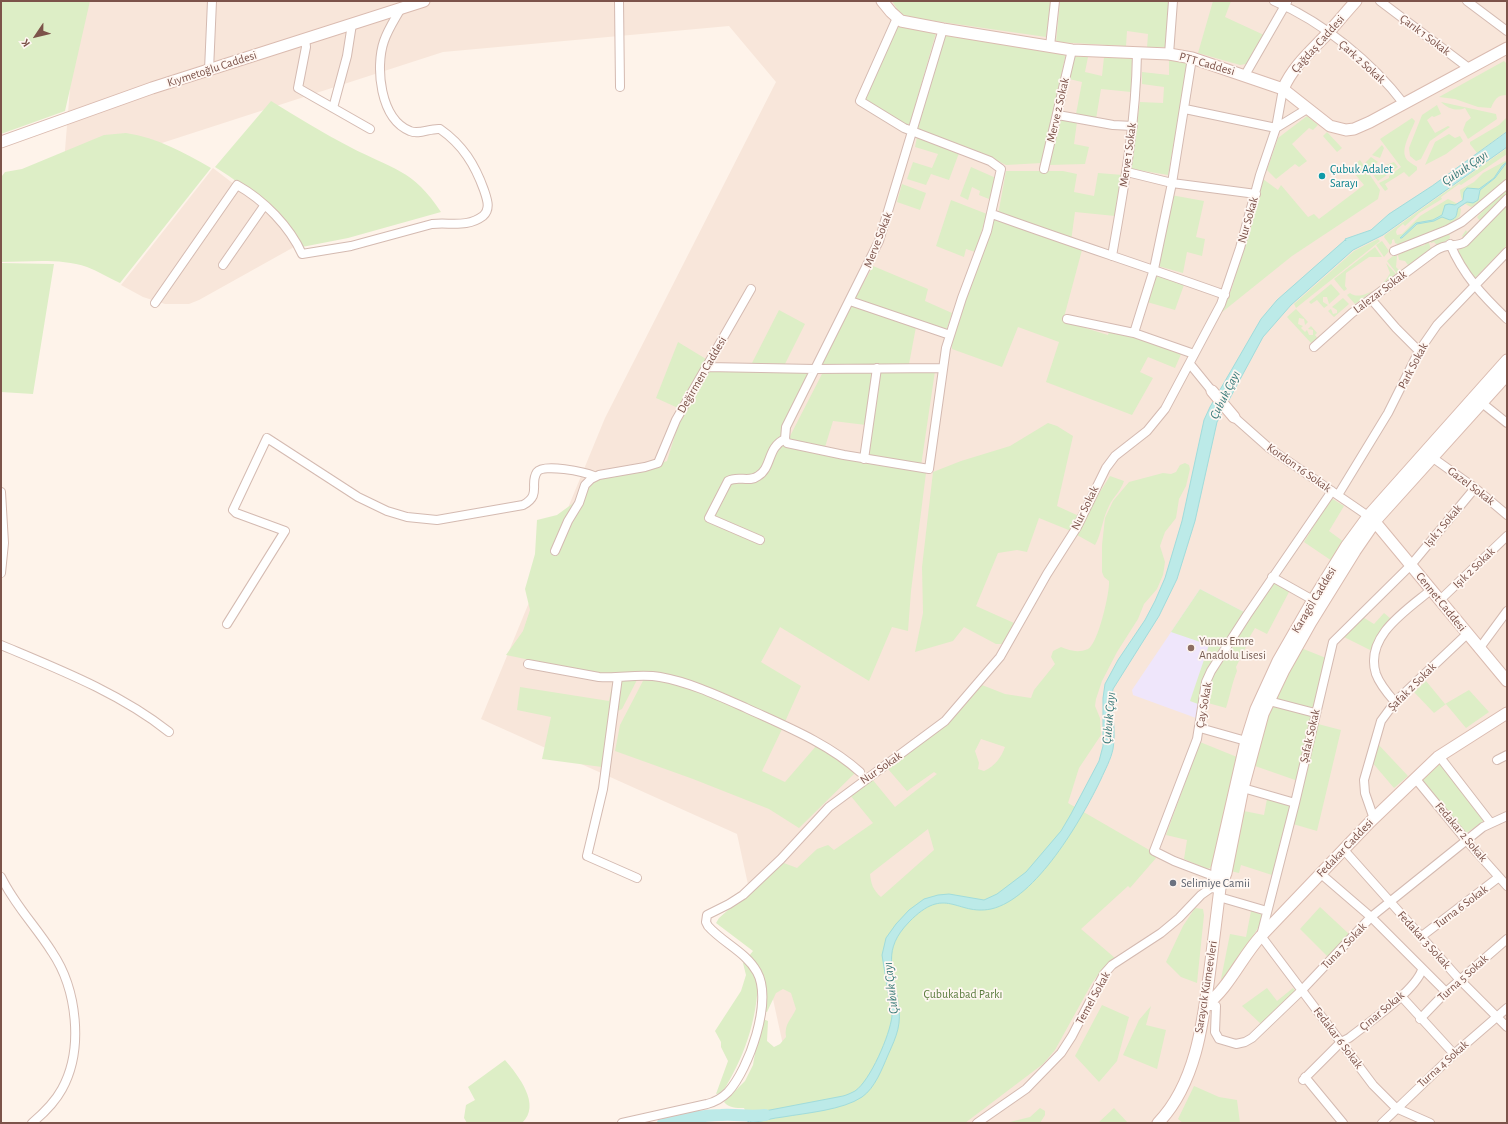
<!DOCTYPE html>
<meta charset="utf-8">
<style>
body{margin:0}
#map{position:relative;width:1508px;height:1124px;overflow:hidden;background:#fef3ea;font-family:"Alegreya Sans",sans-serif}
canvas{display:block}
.frame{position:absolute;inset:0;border:2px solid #7c534a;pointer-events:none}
.north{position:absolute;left:16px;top:16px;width:40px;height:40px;-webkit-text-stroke:3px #fff7f2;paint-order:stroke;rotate:235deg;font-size:11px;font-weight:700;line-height:16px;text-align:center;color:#7c534a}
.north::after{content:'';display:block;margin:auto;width:14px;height:18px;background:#7c534a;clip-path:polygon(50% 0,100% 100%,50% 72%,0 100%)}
</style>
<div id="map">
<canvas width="1508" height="1124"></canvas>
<div class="frame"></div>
<div class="north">K</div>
</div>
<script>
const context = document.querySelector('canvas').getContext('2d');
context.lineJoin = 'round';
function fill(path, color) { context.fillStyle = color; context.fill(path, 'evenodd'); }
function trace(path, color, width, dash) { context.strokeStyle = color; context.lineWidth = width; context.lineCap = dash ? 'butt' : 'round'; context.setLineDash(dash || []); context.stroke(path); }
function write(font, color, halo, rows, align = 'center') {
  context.font = font + ' "Alegreya Sans",sans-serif'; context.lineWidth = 3.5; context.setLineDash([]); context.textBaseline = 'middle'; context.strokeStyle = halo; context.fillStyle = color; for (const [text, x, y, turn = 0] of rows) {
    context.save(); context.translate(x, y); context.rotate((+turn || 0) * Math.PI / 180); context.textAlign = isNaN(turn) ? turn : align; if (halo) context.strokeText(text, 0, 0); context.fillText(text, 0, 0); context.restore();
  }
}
fill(new Path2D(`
 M77,1H1507V1123H800L737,834L481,719L605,418L776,82L729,26L443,52L63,175Z
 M213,168L252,198L271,216L288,236L294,247L199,300L189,304H165L143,297L121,285Z`), '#f8e6da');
fill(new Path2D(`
 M1200,589L1244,612L1203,681L1196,718L1133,695L1132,690Z`), '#efe6fb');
fill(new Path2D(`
 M1,1H90L65,111L1,134Z
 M892,1H1051L1046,37L907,17L901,15Z
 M1060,1H1169L1166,47L1147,48L1148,34L1127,31L1126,46L1056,42Z
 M1213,1H1231L1225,17L1264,35L1246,64L1240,65L1198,53Z
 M896,24L936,33L909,127L864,100Z
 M946,34L1066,53L1042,163L1006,165L994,159L917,130L942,38Z
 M1075,55L1088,57L1085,72L1102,76L1104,57L1132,58L1131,92L1101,89L1096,119L1076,114L1082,82L1069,79Z
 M1169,59L1188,62L1168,175L1132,169L1131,163L1140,102L1163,103L1164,87L1142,84V72L1169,75Z
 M1504,61L1507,64V95C1497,95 1495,99 1491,108L1478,107L1455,99L1439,97Z
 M271,101C297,117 323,133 350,147C392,169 413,169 441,212L348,238L302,247C277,215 250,188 215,167Z
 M1441,102L1496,114L1497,119L1468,139L1463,130L1466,122L1471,118L1465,108C1456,112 1447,108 1441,102Z
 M1437,105L1441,114L1434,117L1432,116L1427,120L1435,133L1448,126L1450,127L1430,141L1421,159L1416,161L1410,156L1409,148L1422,115Z
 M1307,116L1318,125L1313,130L1309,128L1292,144L1307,161L1299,167L1295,164L1276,179L1267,170L1278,138Z
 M1507,117V131L1477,153L1470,144V142L1499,125Z
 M1412,118L1415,121C1412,130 1402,146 1405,156C1406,161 1413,164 1417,167V170L1409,177L1404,172L1385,184L1388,189L1385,191L1379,183L1389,178V176L1401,167L1380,139Z
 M1057,119L1077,122L1074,144L1089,147L1085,164L1048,165Z
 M1327,132L1342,148L1337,152L1323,136Z
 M126,133C158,138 183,152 211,168L120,283C109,278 98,271 87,267C60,258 29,262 1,262L2,176L5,172L22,169L104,135Z
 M1449,134L1455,138L1460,136L1463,141L1446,154L1425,165L1435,142Z
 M917,137L959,153L949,180L931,174L926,185L907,179L913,162L932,168L938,154L915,147Z
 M1382,145L1384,148L1380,158L1372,155Z
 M1507,148V154L1461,185L1459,184L1441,197L1442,199L1419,213L1405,226L1403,224L1397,229L1396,232L1397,235L1402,234L1420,216L1448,199L1456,203L1461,209L1460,216L1454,222L1400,245L1395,243L1394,239L1392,240V243L1390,245L1384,237L1385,235Z
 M1371,157L1378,162L1370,170L1365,163Z
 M1360,160L1380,190L1378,199L1292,256L1221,313L1232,288L1263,179L1278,190L1281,185L1308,217L1314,214L1319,219L1364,185L1350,168Z
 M1507,160V179L1485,200L1471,207C1462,203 1461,199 1460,190L1474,182L1483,173Z
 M1394,162L1398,167L1388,174L1386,165Z
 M1381,166L1387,175L1378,181L1371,172Z
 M971,167L996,178L989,199L979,195L980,191L972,187L968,200L960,196Z
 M1006,171H1063L1077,174L1074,192L1094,196L1098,173L1123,175L1115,216L1075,212L1071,241L998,215Z
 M902,184L926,193L920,210L897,202Z
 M1507,187V197L1464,238L1462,236L1466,230L1467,232L1480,221L1477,217Z
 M1171,195L1204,201L1196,237L1205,239L1202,256L1187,252L1183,273L1158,266Z
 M951,200L987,214L975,252L966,249L964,257L936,246Z
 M1507,203V245L1474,279L1458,255V251Z
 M993,219L1082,250L1063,321L1108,335L1110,329L1182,352L1175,368L1148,357L1140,372L1153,378L1132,415L1046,382L1059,342L1018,327L1002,367L952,349V337Z
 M1449,233L1450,238L1398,275L1387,261L1393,256H1397L1396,267L1400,271L1408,265L1405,261L1399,260L1398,255L1420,243L1421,246L1425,245L1424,242L1428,240L1431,249L1437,245L1434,242L1431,243L1430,239Z
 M1378,239L1380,241L1296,308L1294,304L1354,251Z
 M1382,241L1389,251L1384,257L1376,245Z
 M1375,247L1382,257H1369L1346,273L1345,286L1347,289L1344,291L1334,279Z
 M1,263L54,264L33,394L1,392Z
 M1386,263L1396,274L1355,304L1347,295L1350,293C1362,302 1385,285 1390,273Z
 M873,266L928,289L925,301L952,313L946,331L854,300Z
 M1157,273L1185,282L1175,310L1147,302Z
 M1331,284L1340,294L1329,304L1327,297H1323V302L1328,305L1324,308L1317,300L1311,304L1309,302Z
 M1343,298L1349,304L1334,317L1328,311L1331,309L1333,314L1337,313V310L1332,307Z
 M851,304L916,327L909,364L821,366Z
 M1296,309L1308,322L1305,325L1304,319L1299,318L1298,324L1303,326L1301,328L1305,332L1307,330L1309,335H1313V330L1308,329L1311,326L1317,333L1315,335L1318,339L1312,344L1287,317Z
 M779,310L805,324L785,364L752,363Z
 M678,342L706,359L678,408L656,398Z
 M874,370L866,425L833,421L825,447L788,440L823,372Z
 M708,371L812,372L784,426L788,446L926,473L911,591L908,631L892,627L869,681L780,627L761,662L801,686L784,724L658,675L607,676L506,655L523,631L530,610L525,589L535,554L537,520L557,515L579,499L588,485L596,479L649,468L667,461L679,422Z
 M935,371L921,466L868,456L878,395L879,372Z
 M1048,423L1057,426L1073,436L1057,506L1079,516L1071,531L1039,518L1027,552L1017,550L998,553L976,606L1014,623L1005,644H996L964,627L953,641L915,652L923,613L922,567L933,472L961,461L1010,446Z
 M1185,463L1189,465L1190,469L1186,486L1179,499L1176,518L1165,532L1160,546L1165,562L1163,575L1157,589L1144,604L1138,619L1117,652L1102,681L1096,699L1095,706L1100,718L1101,735L1079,768L1068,803L1151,851L1156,858L1130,888L1128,886L1081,929L1115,958L1100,972L1092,983L1055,1050L1043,1064L965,1123H751L744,1108C736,1108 729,1108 724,1102L745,1081L753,1065L761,1018L768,1021L767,1041L774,1047L780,1044L786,1037C784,1024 791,1020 796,1009L791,993L783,989L776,993L767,1012L763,1011L758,980C757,1021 744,1058 722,1093L716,1094L728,1061L721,1047V1042L715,1031L741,991L746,975L743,963L753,951L716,923L719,918L779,865L784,863L797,868L817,849L828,845L834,850L873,823L850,795L872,779L895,807L937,774L934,772L907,791L888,769L950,722L982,685L1005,694L1031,698L1034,690L1055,664L1051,657L1053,651L1061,647C1071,651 1078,653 1088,649C1098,644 1110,592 1109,581L1104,577L1102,572V545L1105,518L1113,501L1129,482L1163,473L1171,474L1176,472L1180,465ZM981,739L1005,747C1001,758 995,766 984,771L978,769L979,763L975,751ZM928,829L934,850L881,897C873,890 871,884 870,874Z
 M1110,476L1124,481C1121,491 1113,497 1109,506C1102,519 1102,533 1095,545L1077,535L1096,498Z
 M1331,498L1344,506L1329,531L1344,542L1332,561L1304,542Z
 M1273,583H1276L1289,592L1267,634L1255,628L1249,638L1250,639L1236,667L1237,671C1232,683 1230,696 1226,708L1208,703V691L1213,676Z
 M1200,589L1244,612L1203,681L1198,704L1190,701L1209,645L1171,632Z
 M1384,613L1391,619L1376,638L1372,651L1342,636L1361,616L1374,624Z
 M1301,648L1326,658L1313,709L1273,699Z
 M645,677C693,683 739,709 783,727L762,771L785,782L817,745L856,772L799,828L769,809L693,779L615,751L620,725Z
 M638,678L622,709L613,713L602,767L542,759L551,717L517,710L520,687L609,701L613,681Z
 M1426,681L1445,704L1469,690L1489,712L1466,728L1446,704L1434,713L1414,692Z
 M1273,705L1313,714L1298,781L1255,766L1266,721Z
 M1318,724L1341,730L1317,831L1293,824Z
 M1200,742L1237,757L1214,862L1210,868L1207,869L1184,859L1187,840L1166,835Z
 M1376,742L1408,776L1394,788L1371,761Z
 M1441,763L1485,820L1465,834L1422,779Z
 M1267,799L1292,805L1272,875L1241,865L1239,873L1230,871L1244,811L1264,815Z
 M1320,907L1349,934L1328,957L1300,929Z
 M1195,908L1203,909L1204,915L1197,983L1181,977L1166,962L1183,926Z
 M1251,911L1263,915L1259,926L1226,981L1221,979L1230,934L1246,937Z
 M1267,988L1277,1001L1293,988L1296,992L1261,1024L1242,1006Z
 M1102,1005L1129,1017L1117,1061L1099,1082L1075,1056Z
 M1151,1006L1146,1025L1166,1030L1157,1069L1123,1055L1139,1020Z
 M505,1060C518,1075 542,1105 522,1123H467L464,1118L466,1105L475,1100L468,1087Z
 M1194,1086L1219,1097L1237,1100L1240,1123H1183L1178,1119Z
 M1040,1108L1045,1111V1115L1040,1123H1006L1030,1117Z
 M1114,1108L1128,1123H1098Z`), '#ddeec6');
const water = new Path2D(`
 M1507,132V147L1383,235L1353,250L1291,305L1263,337L1217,422L1195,521L1177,579L1159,616L1113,689L1112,696C1112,713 1116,732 1113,749C1111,759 1105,770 1101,779C1082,819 1036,899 991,909C956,916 946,884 909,922C882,950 893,968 898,1002C902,1024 897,1035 888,1055C882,1069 875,1088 862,1097C843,1110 806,1113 783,1117C773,1118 762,1121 751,1123L749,1114L843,1096C847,1095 851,1093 855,1091C870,1081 890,1035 892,1016L882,955L886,938L896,924L909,910L924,899L938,895L949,894L984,900L997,894L1026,872L1061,831L1071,814L1099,761L1103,746V698L1105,684L1118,660L1145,620L1155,601L1165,578L1182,521L1204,420L1210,407L1261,319L1277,300L1345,240L1346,241L1345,239L1371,230L1389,214L1432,186Z
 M1507,162L1495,178L1480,190L1478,200L1473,203L1467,202L1458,208C1456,214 1458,218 1450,220L1442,217L1434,221L1417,224L1402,238H1400L1416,223L1433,220L1442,215L1445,205L1449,204L1455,205L1463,200L1464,192L1467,188L1479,189L1494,178L1502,166Z`);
fill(water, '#bceae8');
trace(water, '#a1dcdb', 1);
trace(new Path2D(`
 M748,1123L750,1117`), '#a1dcdb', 2);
trace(new Path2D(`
 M663,1123C682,1119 702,1115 721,1115C737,1114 749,1117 765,1115`), '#bceae8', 12);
const street = new Path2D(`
 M619,1L620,87
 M1274,1C1323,22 1372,62 1404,104
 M1380,1L1470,69
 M1467,1L1507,31
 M305,39L306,47L298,88L370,129
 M1050,46L1055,1
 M1169,54L1173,1
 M209,70L212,1
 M1245,75L1287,2
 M333,108L347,56L352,24
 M1185,109L1276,128L1307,109
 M1058,115L1113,125L1133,126
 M1044,169L1072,50
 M1127,172L1172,183L1256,194
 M992,214C1069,242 1147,267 1225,295
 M1450,244C1463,275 1483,296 1507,319
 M1394,251L1447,230L1462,222L1507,184
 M1112,256C1124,188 1136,122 1137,53
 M223,265L264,206
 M1371,299L1396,328L1419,351
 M850,301L950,335
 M155,303L237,185C264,200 290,227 302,254L351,246L432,224C450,222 467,228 483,216C491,209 487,199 484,190C475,165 463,145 440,129C430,128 419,135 410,131C380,119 375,67 384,41C388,29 395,19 401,8
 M1067,319L1134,333L1194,354
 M1134,333L1154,269L1172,183L1192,58
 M1314,347L1352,313L1435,251C1448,242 1455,248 1465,242L1507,199
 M1190,364L1212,391
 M707,367L815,369L943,368
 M1482,403L1507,423
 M1234,417L1269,448L1371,518
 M785,439L787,443L844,455L929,469L946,348L962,298L987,231L1001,169L990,161L904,128L860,101L897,18
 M785,439L786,427L879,241L943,29
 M1433,458L1475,488L1507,515
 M864,459L877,368
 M1,492L4,543L1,573
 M1338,495L1388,413L1419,351L1437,325L1507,252
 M760,540L709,518L728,481C738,475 749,483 758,476C772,468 767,447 785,439
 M555,551L568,521L579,503L585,485L591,479L599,475L645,467L658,463L676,420L751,289
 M1272,577L1313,600
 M1440,600L1507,536
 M227,624L285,531L236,513L233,510L267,438L358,497L387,511L407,517L437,520L523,505C542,495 529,484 537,472C543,463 585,472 594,476
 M1,645C58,669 120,693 169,732
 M1479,649L1507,611
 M528,664L599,677C619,679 639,673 660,677C689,682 719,696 746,708C785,726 828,743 860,772
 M618,677L603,789L587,856L637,878
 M1269,701L1315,713
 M1395,702C1388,694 1380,685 1376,674C1364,636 1407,610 1432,589
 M1200,728L1246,741
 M1439,756L1490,822
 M1497,760L1507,755
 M1415,778L1466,840L1507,886
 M1243,788L1295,803
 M1374,819L1365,793L1364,780L1381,721L1395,702L1467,634
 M1344,850L1460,980L1507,1027
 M1321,874L1371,917L1446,992
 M1,877C16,907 35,925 52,952C77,989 84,1049 62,1089C55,1102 44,1113 32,1123
 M1216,877L1174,861L1154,851L1197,739L1206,682L1211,671L1247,615L1332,491
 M1219,897L1267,911
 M1422,936L1499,877
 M1401,996L1454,1054
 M1205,1006H1216L1215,1032L1219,1039L1236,1044L1245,1042L1252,1038L1302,990L1371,917L1483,827L1507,816
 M1420,1019L1446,992L1507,939
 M1305,1077L1343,1123
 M1303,1080L1341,1042L1349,1038C1369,1022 1414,992 1422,970
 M622,1123L707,1104C715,1102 722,1098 728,1092C749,1069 773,1001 757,972C746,952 723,943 708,926L706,922L707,915L729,904L743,895L781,859L829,807L945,721L1000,657L1047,574L1077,527L1106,468L1115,456L1147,431L1165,409L1221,304L1240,248L1260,175L1276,128L1283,89
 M977,1123L1026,1089L1061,1053L1072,1036L1104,974L1112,965L1161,933L1179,918L1201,895L1211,888L1219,889
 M1382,1123L1454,1054L1507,1008
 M1430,1123L1396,1108L1373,1085L1261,936L1295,803L1333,642L1411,565L1475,488`);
const secondary = new Path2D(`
 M882,1L891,12L901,21L943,29L1072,50L1169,54L1192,58L1283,89L1330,126L1346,130L1354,129L1370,122L1507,48
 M1283,89C1293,66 1311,51 1327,34C1337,23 1346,12 1356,1
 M1,142L152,88L424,1
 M1212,391L1234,417
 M1375,522L1507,681
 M1220,888L1216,880L1217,868L1246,741L1256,709L1278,661L1313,600L1347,545L1369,515L1507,360
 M1205,1006C1229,988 1241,958 1261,936L1370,822L1438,757L1507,713
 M1158,1123C1198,1082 1204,1015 1211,961C1214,937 1217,912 1220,888L1226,873L1243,788L1263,714L1284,670L1311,622L1355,551L1377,519L1507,375`);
trace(street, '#d4bab1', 10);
trace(secondary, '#dabbb0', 13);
trace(street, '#fff', 8);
trace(secondary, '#fff', 11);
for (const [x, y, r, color] of [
 [1322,176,4,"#0f9aa8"],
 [1191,648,4,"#8d6e63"],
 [1173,883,4,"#6b7280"]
]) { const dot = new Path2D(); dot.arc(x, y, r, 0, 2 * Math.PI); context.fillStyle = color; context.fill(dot); trace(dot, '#fff7f2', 1.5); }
write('12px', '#7c534a', '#fff7f2', [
 ["Çarık 1 Sokak",1425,35,37],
 ["Çağdaş Caddesi",1318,44,-48],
 ["Çark 2 Sokak",1362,62,42],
 ["PTT Caddesi",1207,64,16],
 ["Kıymetoğlu Caddesi",212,69,-18],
 ["Merve 2 Sokak",1058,110,-77],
 ["Merve 1 Sokak",1128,155,-82],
 ["Nur Sokak",1248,220,-74],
 ["Merve Sokak",878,240,-69],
 ["Lalezar Sokak",1380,292,-37],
 ["Park Sokak",1413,366,-62],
 ["Değirmen Caddesi",702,375,-60],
 ["Kordon 16 Sokak",1299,468,35],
 ["Gazel Sokak",1471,486,37],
 ["Nur Sokak",1085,508,-64],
 ["Işık 1 Sokak",1443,526,-50],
 ["Işık 2 Sokak",1474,568,-44],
 ["Karagöl Caddesi",1314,600,-59],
 ["Cennet Caddesi",1441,602,51],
 ["Şafak 2 Sokak",1412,687,-45],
 ["Çay Sokak",1204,705,-80],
 ["Şafak Sokak",1310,736,-77],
 ["Nur Sokak",881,768,-35],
 ["Fedakar 2 Sokak",1461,832,50],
 ["Fedakar Caddesi",1345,848,-46],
 ["Turna 6 Sokak",1461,907,-37],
 ["Fedakar 3 Sokak",1424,940,48],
 ["Tuna 7 Sokak",1344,946,-46],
 ["Turna 5 Sokak",1463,978,-42],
 ["Saraycık Kümeevleri",1206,987,-81],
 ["Temel Sokak",1093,998,-61],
 ["Çınar Sokak",1382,1011,-40],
 ["Fedakar 6 Sokak",1338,1038,53],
 ["Turna 4 Sokak",1443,1064,-42]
]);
write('12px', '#0d838f', '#fff7f2', [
 ["Çubuk Adalet",1330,169],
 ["Sarayı",1330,183]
], 'left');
write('12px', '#785e54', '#fff7f2', [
 ["Yunus Emre",1199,641],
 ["Anadolu Lisesi",1199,655]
], 'left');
write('12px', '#5b616d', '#fff7f2', [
 ["Selimiye Camii",1181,883]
], 'left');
write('12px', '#5b7c3e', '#fff7f2', [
 ["Çubukabad Parkı",963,994]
]);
write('italic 13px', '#397a79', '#fff7f2', [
 ["Çubuk Çayı",1465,168,-34],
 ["Çubuk Çayı",1225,395,-63],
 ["Çubuk Çayı",1109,718,-85],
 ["Çubuk Çayı",891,988,-97]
]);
</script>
